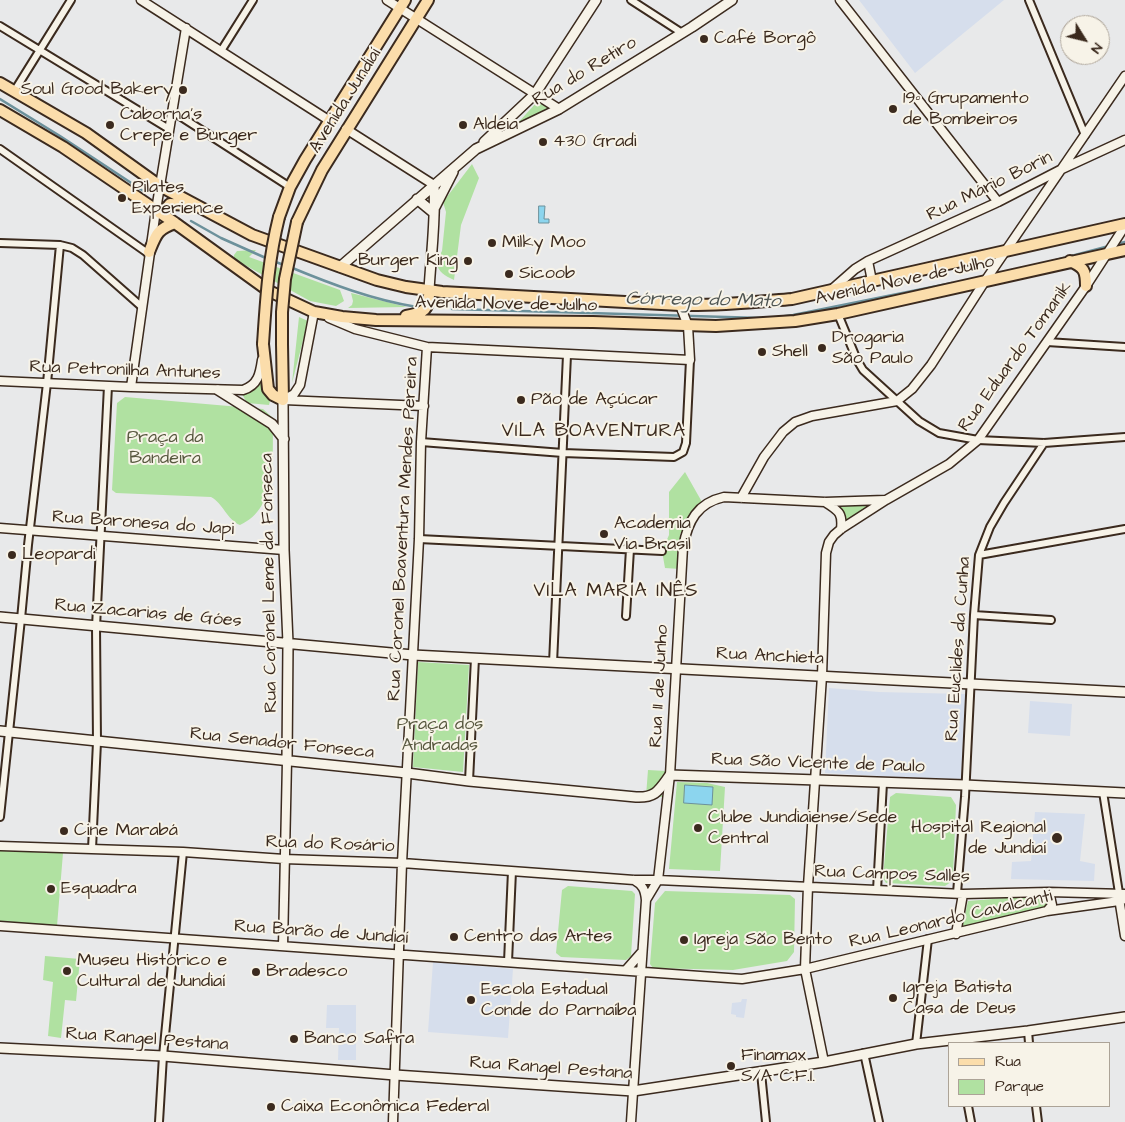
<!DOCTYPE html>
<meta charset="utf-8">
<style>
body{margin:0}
#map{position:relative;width:1125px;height:1122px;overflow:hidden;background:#e8e9ea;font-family:"Architects Daughter",sans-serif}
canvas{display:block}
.legend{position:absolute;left:948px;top:1042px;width:162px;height:65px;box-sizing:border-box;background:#f7f3e8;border:1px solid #aca397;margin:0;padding:6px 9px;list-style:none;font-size:15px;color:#3b2a1e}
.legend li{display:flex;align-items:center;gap:10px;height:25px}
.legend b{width:25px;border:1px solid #aca397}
.north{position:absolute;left:1060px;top:15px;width:50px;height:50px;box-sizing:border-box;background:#f7f3e8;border:1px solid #aca397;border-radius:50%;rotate:126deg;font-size:14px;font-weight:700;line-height:20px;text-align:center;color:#3b2a1e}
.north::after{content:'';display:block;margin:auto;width:18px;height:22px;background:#3b2a1e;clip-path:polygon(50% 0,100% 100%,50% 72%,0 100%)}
</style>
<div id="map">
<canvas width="1125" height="1122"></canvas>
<ul class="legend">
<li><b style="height:6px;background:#fbddab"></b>Rua</li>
<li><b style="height:14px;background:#b0e1a1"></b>Parque</li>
</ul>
<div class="north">N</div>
</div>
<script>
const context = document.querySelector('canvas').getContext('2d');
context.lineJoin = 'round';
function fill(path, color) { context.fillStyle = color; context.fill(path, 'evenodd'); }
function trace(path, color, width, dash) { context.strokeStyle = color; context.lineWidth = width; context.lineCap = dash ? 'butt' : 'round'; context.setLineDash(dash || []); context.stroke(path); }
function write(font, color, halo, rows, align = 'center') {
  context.font = font + ' "Architects Daughter",sans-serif'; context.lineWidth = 4; context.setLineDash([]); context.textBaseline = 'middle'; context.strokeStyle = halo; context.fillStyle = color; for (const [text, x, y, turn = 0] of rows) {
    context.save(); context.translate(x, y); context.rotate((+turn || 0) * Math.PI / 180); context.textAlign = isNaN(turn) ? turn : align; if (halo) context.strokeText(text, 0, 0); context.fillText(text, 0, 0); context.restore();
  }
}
fill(new Path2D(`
 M859,0H1004L915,73Z
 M829,688L879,692L965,694L961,779L899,777L825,773Z
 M1030,701L1072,704L1070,736L1028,733Z
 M1035,812L1085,814L1080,861L1095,864L1094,881L1011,879L1012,862L1031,861Z
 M433,962L513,969L508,1038L428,1032Z
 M742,999H747L744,1018L736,1017V1015L731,1014L732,1003L741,1002Z
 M327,1005H356V1060H338L339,1028H326Z`), '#d6deec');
fill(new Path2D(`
 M537,102L551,109L515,126Z
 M472,164L479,178L461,225L454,280C444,275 439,273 436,262L442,251L446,212L443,202Z
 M256,250L249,257L340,290L344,301L336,306L310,301L234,259V255L237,251Z
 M351,293L407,307L348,308L352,305L353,301Z
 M299,317L308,321L292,383Z
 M262,384L271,397L269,405L247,403L237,385Z
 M125,397L263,409L273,418C272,452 279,508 240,525C227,520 223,503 211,497L116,493L112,490L117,403Z
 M685,472L702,502L680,534V569L665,568L662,551L669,535V492Z
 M834,504H871L845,523Z
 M418,662L469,665L463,772L413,767Z
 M648,770L666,771L662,797L646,796Z
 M677,782L707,783L725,787L720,871L669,869Z
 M896,793L951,797L956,805L953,874L951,882L945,886L886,883L883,878L890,797Z
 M0,851L63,853L57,926L0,923Z
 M568,886L632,891L635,894L631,956L626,960L561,957L556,953L562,890Z
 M665,891L790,895L795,899L794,952L787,961L733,970L653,968L650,964L655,903Z
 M1043,895L1046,896L1047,899L1046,906L1039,909L962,928L968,901Z
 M45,956L80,959L76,1001L65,1000L61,1038L48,1036L53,982L43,980Z`), '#b0e1a1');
const water = new Path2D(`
 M539,206H545L544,219H549V223H539Z
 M685,785L713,787L712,805L684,803Z`);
fill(water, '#8cd5ee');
trace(water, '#6c919b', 1);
trace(new Path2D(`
 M0,99L60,136L145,192
 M191,221L221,238L268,259
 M1116,244L1125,242
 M273,261L284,265
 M1041,264L1109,246
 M290,267C331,284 373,300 417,307
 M452,309L761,318
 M771,318L793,315L952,283`), '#6c919b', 2.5);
const minor = new Path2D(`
 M631,0L682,33
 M1029,0L1085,135
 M0,26L169,129
 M221,51L253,0
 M15,90L71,0
 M172,111L290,187
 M0,149L149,254
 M0,243L60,245L72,248L83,255L142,307
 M838,314L857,360L863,370L919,421L939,433L978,440L1044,443L1125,437
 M1047,342L1125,347
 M421,442L563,453L674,457L683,452L686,443L690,360
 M419,539L662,551
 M979,555L1125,529
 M974,615L1051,620
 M626,616L630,549
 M553,663L567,355
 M469,781L475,658
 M1103,792L1119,893
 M0,817L21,619L28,545L47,383L60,245
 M92,849L97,742L96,627L108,386
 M877,890L883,783
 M957,893L965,797L974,615L979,555L990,527L1004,503L1044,443
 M508,962L512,871
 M1028,1031L1029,1043
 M916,1044L928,939
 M864,1053L879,1122
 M761,1073L766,1122
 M968,1106L971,1122
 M1036,1106L1038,1122
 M159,1122L163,1056L183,852`);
const tertiary = new Path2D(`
 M141,0L330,121
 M387,0L559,109
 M840,0L998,202
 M346,129L434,185
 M868,261L872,281
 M830,291L855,269L868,261L998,202L1062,169L1125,140
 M329,318L355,329L427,347L690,360L688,326L680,305
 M0,381L131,387L243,390C258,385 260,374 262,360
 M131,387L156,210L186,28
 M283,400L294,394L300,385L314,312L319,314
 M284,400L424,406
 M741,498L764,457L783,432L795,422L812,416L897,401L912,389L931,365L985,281L1125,76
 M825,502C838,511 843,512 841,529
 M0,528L284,550
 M0,846L183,852L284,859L402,863L634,880H658L963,894L1049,892L1125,894
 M634,880C643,885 645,890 646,900
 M1119,898L1125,936
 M1047,911L1052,905L1049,892
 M0,926L742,979L805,969L1047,911L1119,901L1125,899
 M956,934L963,894
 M283,946L287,761
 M626,970L641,953
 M824,1062L805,969L808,886L822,676L826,553L829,542L834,535L841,529L886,500L949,464L978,440L1086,286L1125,226
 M393,1122L402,863L419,539L421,442L427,347
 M631,1122L646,900L658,880L670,775L683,547C688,521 697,503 724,497L825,502L885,500`);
const secondary = new Path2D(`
 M484,142L535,94L596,0
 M417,199L434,213
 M435,207L453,172
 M340,267L476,149L559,109L692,27L732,0
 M429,290C431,255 436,219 434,185
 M218,390L272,424L284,439
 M283,400L284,550L288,643L287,761
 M0,617L413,655L1125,692
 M0,731L407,773L469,781L636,797C656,798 659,790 670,775L965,785L1125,793
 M0,1048L163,1056L395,1075L633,1091L824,1062L916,1044L1028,1031L1125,1017`);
const primary = new Path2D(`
 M0,83L86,133L160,186L252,235L377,280L406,287L442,292L680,305C718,306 755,302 792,299L1125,224
 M0,110L63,147L175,223L269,291L314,312L342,317L376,320L593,322L716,326L795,321L838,314L1125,250
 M165,216V210L170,204L191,205
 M279,217L290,187L305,160L405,0
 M297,222L322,170L428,0
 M149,252C156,235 157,229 175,223
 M1070,261C1084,267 1086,271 1086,286
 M406,316C424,313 430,310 429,290
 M263,344L268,389L273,395L283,400L282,344`);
trace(minor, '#3b2a1e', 10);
trace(tertiary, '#3b2a1e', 11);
trace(secondary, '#3b2a1e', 12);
trace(primary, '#3b2a1e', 14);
trace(minor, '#f7f3e8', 6);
trace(tertiary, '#f7f3e8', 8);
trace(secondary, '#f7f3e8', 9);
trace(primary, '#fbddab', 10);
const primaryBridge = new Path2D(`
 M263,344C266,300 268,261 279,217
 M282,344V312L285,279L297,222`);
trace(primaryBridge, '#3b2a1e', 14, []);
trace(primaryBridge, '#fbddab', 10);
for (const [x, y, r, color] of [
 [704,39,5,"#3b2a1e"],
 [183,90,5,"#3b2a1e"],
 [893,109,5,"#3b2a1e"],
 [110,125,5,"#3b2a1e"],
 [463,125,5,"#3b2a1e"],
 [543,142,5,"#3b2a1e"],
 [122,198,5,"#3b2a1e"],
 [492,243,5,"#3b2a1e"],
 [468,261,5,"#3b2a1e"],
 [509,274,5,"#3b2a1e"],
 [822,348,5,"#3b2a1e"],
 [762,352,5,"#3b2a1e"],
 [521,400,5,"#3b2a1e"],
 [604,534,5,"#3b2a1e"],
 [12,555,5,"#3b2a1e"],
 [698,828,5,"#3b2a1e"],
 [64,831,5,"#3b2a1e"],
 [1057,838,6,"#3b2a1e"],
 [51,889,5,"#3b2a1e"],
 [454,937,5,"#3b2a1e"],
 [684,940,5,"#3b2a1e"],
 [67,971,5,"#3b2a1e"],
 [256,972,5,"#3b2a1e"],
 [893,998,5,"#3b2a1e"],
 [471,1000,5,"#3b2a1e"],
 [294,1039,5,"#3b2a1e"],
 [731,1066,5,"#3b2a1e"],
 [271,1107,5,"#3b2a1e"]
]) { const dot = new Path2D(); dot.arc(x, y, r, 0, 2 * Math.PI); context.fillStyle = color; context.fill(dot); trace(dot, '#f7f3e8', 2); }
write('18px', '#3b2a1e', '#f7f3e8', [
 ["Café Borgô",714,39],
 ["Soul Good Bakery",173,90,"right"],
 ["19º Grupamento",903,99],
 ["de Bombeiros",903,120],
 ["Caborna's",120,115],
 ["Crepe e Burger",120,136],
 ["Aldeia",473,125],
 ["430 Gradi",553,142],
 ["Pilates",132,188],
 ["Experience",132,209],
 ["Milky Moo",502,243],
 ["Burger King",458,261,"right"],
 ["Sicoob",519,274],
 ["Drogaria",832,338],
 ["São Paulo",832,359],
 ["Shell",772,352],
 ["Pão de Açúcar",531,400],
 ["Academia",614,524],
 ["Via Brasil",614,545],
 ["Leopardi",22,555],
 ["Clube Jundiaiense/Sede",708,818],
 ["Central",708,839],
 ["Hospital Regional",1046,828,"right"],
 ["de Jundiaí",1046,849,"right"],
 ["Cine Marabá",74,831],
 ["Esquadra",61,889],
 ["Centro das Artes",464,937],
 ["Igreja São Bento",694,940],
 ["Museu Histórico e",77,961],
 ["Cultural de Jundiaí",77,982],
 ["Bradesco",266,972],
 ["Igreja Batista",903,988],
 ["Casa de Deus",903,1009],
 ["Escola Estadual",481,990],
 ["Conde do Parnaíba",481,1011],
 ["Banco Safra",304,1039],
 ["Finamax",741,1056],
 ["S/A C.F.I.",741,1077],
 ["Caixa Econômica Federal",281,1107]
], 'left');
write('18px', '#3b2a1e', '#f7f3e8', [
 ["Rua do Retiro",585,72,-31],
 ["Avenida Jundiaí",346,101,-58],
 ["Rua Mário Borin",990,187,-26],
 ["Avenida Nove de Julho",905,281,-12],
 ["Avenida Nove de Julho",506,305,1],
 ["Rua Eduardo Tomanik",1016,357,-54],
 ["Rua Petronilha Antunes",125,371,2],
 ["Rua Baronesa do Japi",143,524,4],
 ["Rua Coronel Boaventura Mendes Pereira",404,529,-87],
 ["Rua Coronel Leme da Fonseca",270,583,-91],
 ["Rua Zacarias de Góes",148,614,5],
 ["Rua Euclides da Cunha",959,649,-86],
 ["Rua Anchieta",770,657,3],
 ["Rua 11 de Junho",660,686,-87],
 ["Rua Senador Fonseca",282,744,6],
 ["Rua São Vicente de Paulo",818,764,2],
 ["Rua do Rosário",330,845,2],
 ["Rua Campos Salles",892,875,2],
 ["Rua Leonardo Cavalcanti",951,920,-13],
 ["Rua Barão de Jundiaí",321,933,4],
 ["Rua Rangel Pestana",147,1040,4],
 ["Rua Rangel Pestana",551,1069,4]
]);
write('18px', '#58583f', '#f7f3e8', [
 ["Praça da",165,438],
 ["Bandeira",165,459],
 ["Praça dos",440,725],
 ["Andradas",440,746]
]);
write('italic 19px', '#4f5552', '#f7f3e8', [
 ["Córrego do Mato",703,301,1]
]);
context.letterSpacing = '1px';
write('19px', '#3b2a1e', '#f7f3e8', [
 ["VILA BOAVENTURA",594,432],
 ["VILA MARIA INÊS",616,592]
]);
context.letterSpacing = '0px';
</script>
